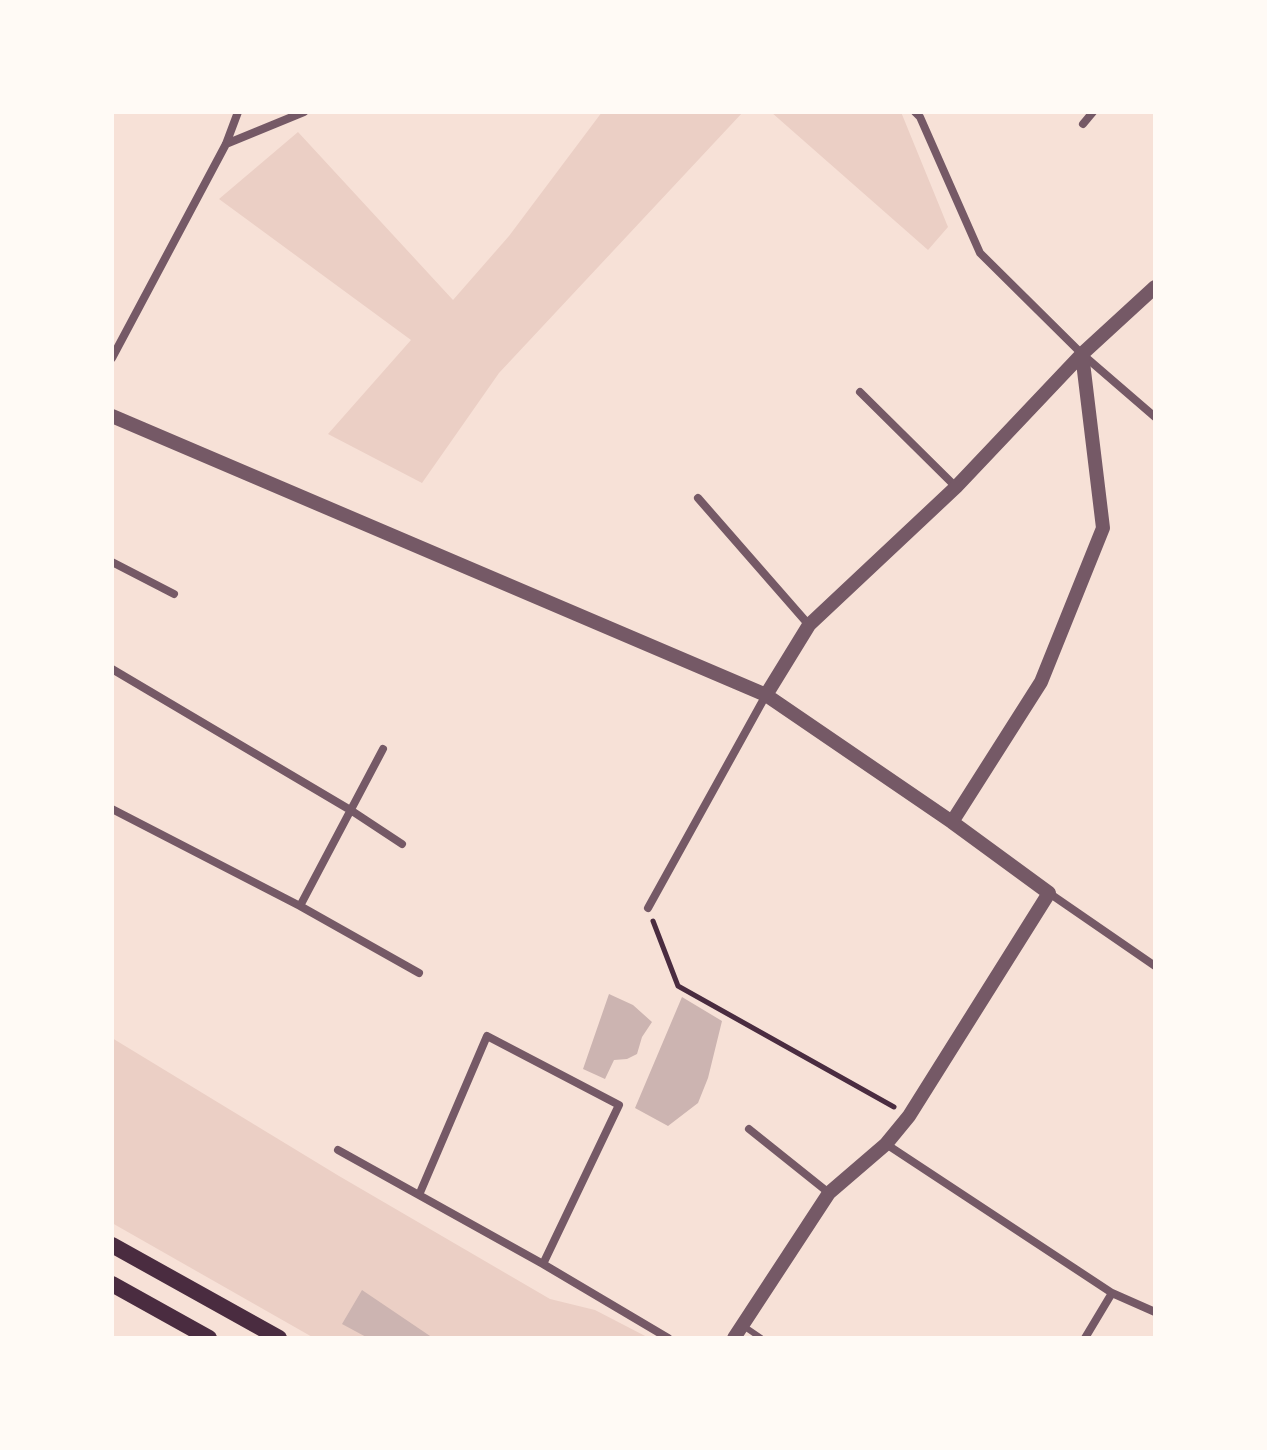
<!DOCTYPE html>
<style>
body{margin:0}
#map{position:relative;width:1267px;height:1450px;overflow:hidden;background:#f7e1d7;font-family:"Noto Sans",sans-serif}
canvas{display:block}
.frame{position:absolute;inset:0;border:114px solid #fffaf5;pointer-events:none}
</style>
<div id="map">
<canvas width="1267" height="1450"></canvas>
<div class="frame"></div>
</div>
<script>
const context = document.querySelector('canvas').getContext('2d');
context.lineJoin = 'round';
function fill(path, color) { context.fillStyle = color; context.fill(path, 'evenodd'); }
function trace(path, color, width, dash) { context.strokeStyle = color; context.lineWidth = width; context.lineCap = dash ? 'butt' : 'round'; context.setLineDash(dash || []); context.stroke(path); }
fill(new Path2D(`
 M602,112H743L499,373L422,483L328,434L411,340L219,199L298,132L453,300L509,236Z
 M771,112H901L948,227L928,250Z
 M112,1038L339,1176L550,1299L595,1310L649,1338H314L112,1223Z`), '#ebcfc5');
fill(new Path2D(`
 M609,994L633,1005L652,1022L642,1037L637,1054L627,1059L614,1060L605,1079L583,1069Z
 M682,997L722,1021L708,1078L698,1103L668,1126L635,1108Z
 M362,1290L433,1338H368L342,1324Z`), '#ccb4b1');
trace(new Path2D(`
 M653,921L678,986L894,1107`), '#4a2c40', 5);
trace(new Path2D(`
 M742,1325L761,1338`), '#755966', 6);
trace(new Path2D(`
 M915,112L920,117L980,253L1082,354L1155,417
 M1083,124L1093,112
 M226,144L304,112
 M112,358L226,144L238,112
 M860,392L956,487
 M698,498L809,625
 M112,562L174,594
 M112,669L352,811L402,844
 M112,809L300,906L419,973
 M1049,893L1155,966
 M300,906L383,749
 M648,908L766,695
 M749,1129L829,1193
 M886,1144L1112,1293L1155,1312
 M338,1150L543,1264L668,1338
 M419,1195L487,1036L619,1105L543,1264
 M1085,1338L1112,1293`), '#755966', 8);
trace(new Path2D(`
 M112,416L766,695L952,822L1049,893L909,1116L886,1144L829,1193L734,1338
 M766,695L809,625L956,487L1082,354L1155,287
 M952,822L1041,682L1103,528L1082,354`), '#755966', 14);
trace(new Path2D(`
 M112,1245L279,1338
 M112,1284L209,1338`), '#4a2c40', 16);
</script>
